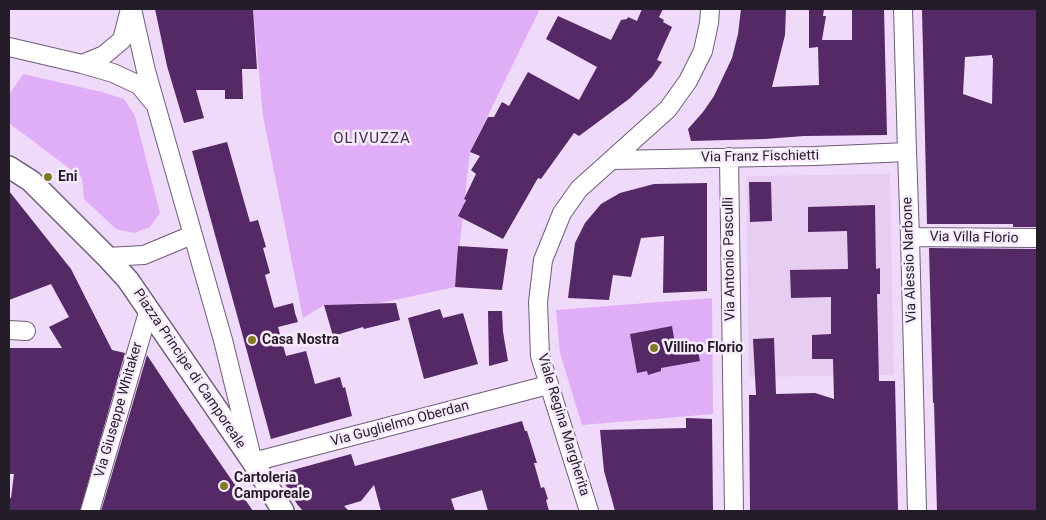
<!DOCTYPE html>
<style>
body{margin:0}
#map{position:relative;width:1046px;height:520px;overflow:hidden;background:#f0dafa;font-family:Roboto,sans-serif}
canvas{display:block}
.frame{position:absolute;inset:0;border:10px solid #241c28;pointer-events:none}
</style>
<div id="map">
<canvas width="1046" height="520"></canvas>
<div class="frame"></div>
</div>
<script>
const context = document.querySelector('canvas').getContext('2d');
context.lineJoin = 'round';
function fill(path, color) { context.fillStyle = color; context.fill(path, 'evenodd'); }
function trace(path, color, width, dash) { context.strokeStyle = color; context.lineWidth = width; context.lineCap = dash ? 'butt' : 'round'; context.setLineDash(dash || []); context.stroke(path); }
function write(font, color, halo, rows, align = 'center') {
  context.font = font + ' Roboto,sans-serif'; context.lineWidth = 5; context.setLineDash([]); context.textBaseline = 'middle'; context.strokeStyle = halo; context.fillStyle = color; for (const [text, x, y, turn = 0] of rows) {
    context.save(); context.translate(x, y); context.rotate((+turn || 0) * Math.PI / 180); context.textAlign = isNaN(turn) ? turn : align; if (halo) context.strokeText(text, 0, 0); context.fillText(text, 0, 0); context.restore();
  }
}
fill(new Path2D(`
 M890,174L894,375L749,377L746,176Z`), '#e8cdf3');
fill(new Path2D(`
 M253,9H540L470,152L455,287L380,303L324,305L303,318L263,116Z
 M23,74L102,92L124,99L135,116L160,213L150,227L134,233L116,229L84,199L82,178L9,123V95Z
 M712,298L713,414L582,425L560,353L556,310Z`), '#e0aef6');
fill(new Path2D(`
 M155,9H253L257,69H242L243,99H225V90H196L204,118L184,123L167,66Z
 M642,9H663L659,17L664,20L663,22L672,27L657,60L662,62L652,77L629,99L579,136L574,133L541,179L538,178L503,239L458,216L466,200L464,199L476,174L471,170L480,156L470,152L488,117H494L502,102L509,106L528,72L579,100L597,67L546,39L558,16L611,40L621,20L627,19L628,17L637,21Z
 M741,9H786L785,35L772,87L819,85L818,47L809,48V9H824L823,16H826L822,40H852V9H884L887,135L804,136L765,139L691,141L688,129L703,112L714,96L732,58L738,34Z
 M922,9H1037V227H1013V224H927ZM992,55V58H993L992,104L963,94L965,57Z
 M227,142L250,222L258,220L266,247L263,248L270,273L265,275L274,308L293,303L295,313L298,322L278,327L286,356L306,351L315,384L340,377L343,388L345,387L352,416L271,439L192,151Z
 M749,182H771L772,221L750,222Z
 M707,183V291L663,293L664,236L641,238L631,277L613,275L609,300L568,298L575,243L585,223L601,204L620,193L654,184Z
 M9,191L71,269L112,350L125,353L80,511H9V498H11L14,474H9V348H62L49,327L69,317L51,284L9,300Z
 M875,205L876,269L880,268V294H877L879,381H895L898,511H750L749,395H756L753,339L774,338L776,394L815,393L834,399L833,359H812V335L831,334V297L791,298L790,270L848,269L847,231L808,232V207Z
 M458,246L508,249L502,290L455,287Z
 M929,248L1037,249V511H937L934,403H933Z
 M396,303L400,320L364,329L363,327L333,336L324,305Z
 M440,309L443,318L463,313L478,364L424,379L408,318Z
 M488,311H502L503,332L508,361L489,366Z
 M672,326L676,350L697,346L700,361L661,368V371L648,375L647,371L637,373L630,334Z
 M147,355L180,405L253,511H101Z
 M686,418L712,419L713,511H615L604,471L600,430L686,428Z
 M522,421L525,431H527L537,463H534L541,488L544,487L548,499L546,500L549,511H488L482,490L451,499L455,511H381L374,485L361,501L344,506L349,511H303L297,504L284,482L282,473L351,454L355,466Z`), '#552866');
const minor = new Path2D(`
 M132,9L146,71L223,340L253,462L548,385
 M903,9L907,152L910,237L917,511
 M9,47L82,64L113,73L139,85L153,102
 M82,64L104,55L122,40L130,9
 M729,157L734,511
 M613,160L815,156L907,152
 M910,237L1037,238
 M107,257L144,255L192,235
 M9,330L26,331
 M90,511L149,309
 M589,511L540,356L538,302L543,260L562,213L579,189L668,109L688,81L703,51L709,23L710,9`);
const tertiary = new Path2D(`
 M9,167L31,181L107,257L128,280L253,462L283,511`);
trace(minor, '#6f5c78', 20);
trace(tertiary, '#6f5c78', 24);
trace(minor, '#fff', 18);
trace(tertiary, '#fff', 21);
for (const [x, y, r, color] of [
 [48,177,5,"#807a20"],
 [252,340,5,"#807a20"],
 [654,348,5,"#807a20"],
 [224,486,5,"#807a20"]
]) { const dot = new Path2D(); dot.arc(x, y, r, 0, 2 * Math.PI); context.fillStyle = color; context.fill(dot); trace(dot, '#f8ebfe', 2); }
write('14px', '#241c28', '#f8ebfe', [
 ["Via Franz Fischietti",760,157,-1],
 ["Via Villa Florio",974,238,1],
 ["Via Antonio Pasculli",730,259,-91],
 ["Via Alessio Narbone",910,260,-92],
 ["Piazza Principe di Camporeale",189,369,56],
 ["Via Giuseppe Whitaker",119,410,-74],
 ["Via Guglielmo Oberdan",400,424,-15],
 ["Viale Regina Margherita",563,425,73]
]);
write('bold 14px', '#241c28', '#f8ebfe', [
 ["Eni",58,177],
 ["Casa Nostra",262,340],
 ["Villino Florio",664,348],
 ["Cartoleria",234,478],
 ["Camporeale",234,494]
], 'left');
context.letterSpacing = '1px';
write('15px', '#412f48', '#f8ebfe', [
 ["OLIVUZZA",372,139]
]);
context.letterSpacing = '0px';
</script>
